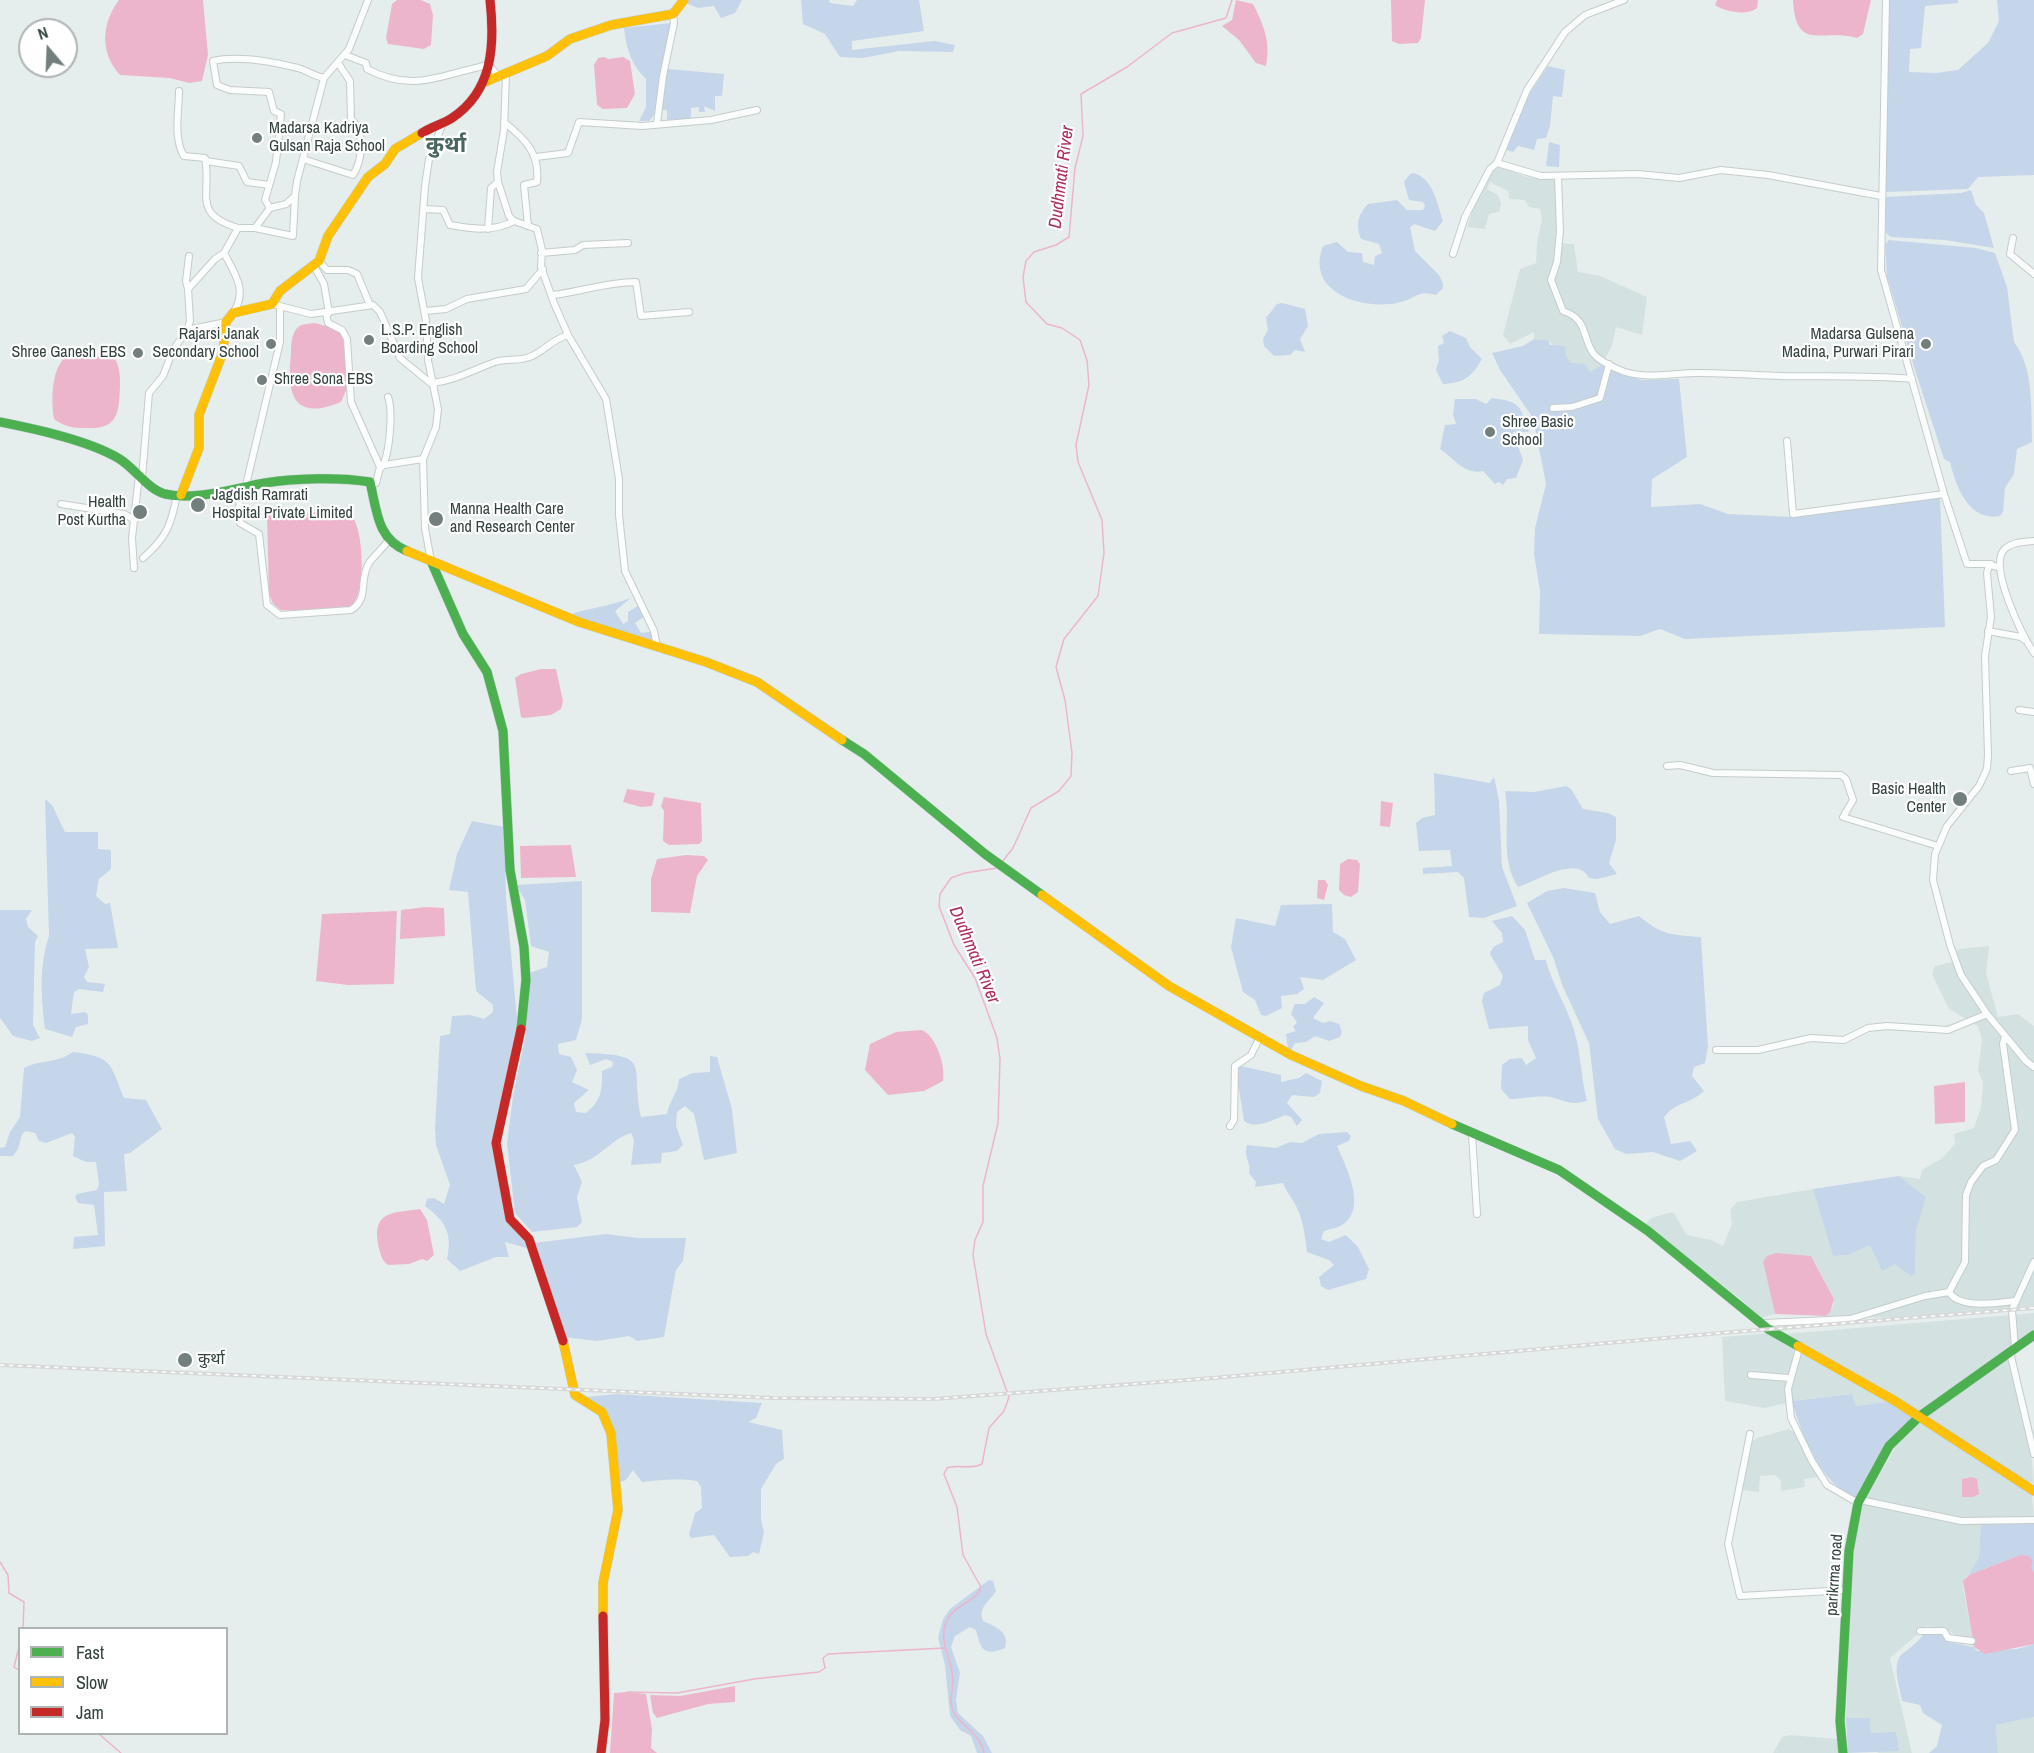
<!DOCTYPE html>
<meta charset="utf-8">
<style>
body{margin:0}
#map{position:relative;width:2034px;height:1753px;overflow:hidden;background:#e6eeed;font-family:"Archivo Narrow",sans-serif}
canvas{display:block}
.legend{position:absolute;left:18px;top:1627px;width:210px;height:108px;box-sizing:border-box;background:#fff;border:2px solid #adb4b3;margin:0;padding:8px 10px;list-style:none;font-size:18px;color:#334340}
.legend li{display:flex;align-items:center;gap:12px;height:30px}
.legend b{width:30px;border:2px solid #adb4b3}
.north{position:absolute;left:18px;top:18px;width:60px;height:60px;box-sizing:border-box;background:#fff;border:2px solid #adb4b3;border-radius:50%;rotate:341deg;font-size:16px;font-weight:700;line-height:24px;text-align:center;color:#334340}
.north::after{content:'';display:block;margin:auto;width:21px;height:27px;background:#727f7d;clip-path:polygon(50% 0,100% 100%,50% 72%,0 100%)}
</style>
<div id="map">
<canvas width="2034" height="1753"></canvas>
<ul class="legend">
<li><b style="height:8px;background:#4caf50"></b>Fast</li>
<li><b style="height:8px;background:#ffc107"></b>Slow</li>
<li><b style="height:8px;background:#c62828"></b>Jam</li>
</ul>
<div class="north">N</div>
</div>
<script>
const context = document.querySelector('canvas').getContext('2d');
context.lineJoin = 'round';
function fill(path, color) { context.fillStyle = color; context.fill(path, 'evenodd'); }
function trace(path, color, width, dash) { context.strokeStyle = color; context.lineWidth = width; context.lineCap = dash ? 'butt' : 'round'; context.setLineDash(dash || []); context.stroke(path); }
function write(font, color, halo, rows, align = 'center') {
  context.font = font + ' "Archivo Narrow","Noto Sans Devanagari",sans-serif'; context.lineWidth = 4.5; context.setLineDash([]); context.textBaseline = 'middle'; context.strokeStyle = halo; context.fillStyle = color; for (const [text, x, y, turn = 0] of rows) {
    context.save(); context.translate(x, y); context.rotate((+turn || 0) * Math.PI / 180); context.textAlign = isNaN(turn) ? turn : align; if (halo) context.strokeText(text, 0, 0); context.fillText(text, 0, 0); context.restore();
  }
}
fill(new Path2D(`
 M1499,166L1526,177L1556,180L1558,243L1574,244L1578,272L1600,276L1647,297L1642,335L1616,327L1612,346L1600,368L1590,372L1571,363L1548,340L1534,339V332L1510,344L1503,335L1520,269L1536,263L1537,242L1542,220L1540,209L1529,207L1525,200L1509,199L1508,191L1490,182L1487,189L1498,195L1501,203L1499,212L1489,214L1485,229L1467,227L1476,200L1490,174Z
 M1989,946L1986,973L1998,1017L2018,1014L2034,1026V1306L1894,1318L1826,1316L1833,1306L1834,1299L1814,1261L1764,1267L1775,1314L1761,1318L1738,1297L1645,1224L1651,1218L1673,1212L1687,1235L1711,1240L1723,1246L1732,1224L1730,1210L1737,1202L1813,1189L1833,1256L1848,1255L1870,1244L1911,1276L1915,1274L1916,1231L1926,1197L1899,1176L1920,1179L1922,1170L1941,1159L1955,1144L1954,1134L1974,1128L1981,1107L1983,1082L1978,1071L1982,1040L1978,1026L1949,1009L1932,974L1935,966L1953,962L1958,949Z
 M2034,1313V1332L1919,1413L1785,1334Z
 M1770,1333L1864,1386L1887,1402L1856,1406L1852,1394L1798,1400L1765,1408L1725,1401L1722,1337Z
 M2009,1355L2032,1461L2034,1483L2022,1480L1926,1417Z
 M1919,1424L1931,1426L2032,1495L2034,1518L1981,1521L1979,1557L1969,1575L1965,1578L1963,1586L1974,1647L1949,1631L1927,1626L1890,1658L1912,1753H1878L1871,1733L1869,1718H1846L1852,1562L1863,1504L1895,1448Z
 M1789,1429L1795,1433L1818,1477L1804,1479L1805,1487L1781,1491V1481L1775,1475L1760,1476L1759,1492L1742,1490L1750,1443L1757,1438Z
 M2034,1717V1753H1998L1996,1725Z
 M1790,1735L1838,1739L1840,1753H1773L1782,1737Z`), '#d3e2e1');
fill(new Path2D(`
 M689,0H742L735,13L721,18L714,6L698,8L686,3Z
 M801,0H829L830,3L853,6L857,0H919L924,31L852,41V50L934,41L955,45L953,52L899,51L863,58L840,57L825,34L803,24Z
 M1889,0H1958V3L1925,6L1921,48L1910,49L1909,72L1936,73L1958,70L1988,43L1999,21L1997,0H2034V175L1978,177L1968,189L1886,192Z
 M671,23L654,115L649,121H639L646,107V79C631,65 626,47 624,28Z
 M1548,66L1565,70L1562,97L1553,96L1550,126L1546,138L1537,139L1534,150L1518,146L1513,152L1504,149L1528,96Z
 M668,69L724,74L722,96H715V111L704,106L705,112H699V107L691,108V119L667,120V110H660Z
 M1549,142L1560,145L1559,167L1546,166Z
 M1414,173C1434,180 1437,203 1443,221L1435,231L1414,224L1410,227L1415,251L1439,275L1443,283V288L1436,295C1414,290 1416,300 1397,303C1361,310 1305,292 1323,246L1337,242L1348,252L1362,253L1363,262L1374,265L1375,256L1382,253L1379,244L1361,239C1355,224 1358,215 1368,204L1397,200L1407,210H1423L1425,206L1423,202L1409,200L1404,182L1410,174Z
 M1971,190L1976,205L1984,213L1994,248L1945,240L1891,237L1886,233L1885,197L1961,193Z
 M1889,240L1976,248L1995,253L2007,287L2014,342C2034,368 2031,407 2032,442L2017,449L2014,474L2005,488L2003,512L2000,516C1969,522 1956,487 1950,462L1944,459L1914,367L1887,276L1885,244Z
 M1282,303L1305,309L1308,326L1300,339L1305,352L1295,350L1290,355L1274,356L1264,346L1263,339L1268,330L1266,318L1277,304Z
 M1450,331L1466,338L1470,347L1482,359C1472,376 1465,383 1443,384L1436,370L1439,360L1438,346L1444,343L1442,336Z
 M1534,339L1548,340L1550,345L1565,346L1566,356L1571,363L1585,364L1590,372L1604,364L1641,380L1679,379L1687,457L1652,479L1651,507L1700,504L1728,514L1793,517L1940,496L1945,627L1685,639L1660,629L1640,636L1539,634L1540,591L1534,554L1535,528L1546,484L1533,418L1500,370L1492,353L1523,346Z
 M1492,398C1522,402 1519,405 1529,432H1513L1523,460L1516,478L1507,479L1503,485L1499,482L1495,484L1483,471C1464,475 1455,459 1440,449L1445,425L1456,424L1453,414L1455,399H1476L1486,404Z
 M631,598L615,611L623,624L628,621V612L638,606L645,616L635,623L641,633L656,631L653,643L568,615C589,608 610,606 631,598Z
 M1434,773L1490,783L1494,777L1499,800L1502,867L1517,906L1484,918L1469,917L1464,878L1458,872L1423,874V868L1452,866L1450,850L1419,851L1416,823L1422,818L1435,815Z
 M1566,786L1571,789L1583,809L1608,813L1616,817V840L1609,863L1617,874L1597,879L1589,878C1577,854 1537,881 1518,887C1499,857 1511,823 1505,791L1534,792Z
 M45,799L52,805L65,832H98V849L111,850V869L99,879L96,896L105,904L110,903L118,948L85,949L89,967L84,977L87,982L105,984L103,992L79,989L74,992L71,1014L85,1012L88,1015V1024L76,1027L72,1037L45,1029C41,999 39,965 49,936Z
 M472,821L504,827L506,898L518,1030L492,1144L506,1219L530,1249L505,1242L509,1257H496L460,1271L447,1259C453,1233 445,1221 425,1206L427,1199L434,1198L444,1204L450,1185L436,1145L435,1129L440,1036L450,1034L452,1016L470,1015L484,1019L493,1012V1005L476,991L468,892L449,890L457,854Z
 M582,881V1019L576,1040L558,1044L559,1054L571,1057L577,1070L572,1082L589,1090L574,1103L576,1112L586,1113C602,1100 602,1090 602,1071L612,1067L613,1062L606,1059L590,1065L585,1053C654,1055 630,1064 641,1117L667,1114C669,1101 678,1093 679,1079L693,1073L710,1072V1056L717,1057L732,1109L737,1153L704,1160L694,1114L685,1106L677,1112L676,1126L683,1145L677,1151L662,1153L661,1163L631,1165L634,1140L631,1133C609,1140 600,1160 574,1165L582,1182L577,1197L582,1222L577,1227L532,1232L515,1213L507,1144L513,1096L525,1039L529,973L547,967L549,952L531,946L525,900L516,885Z
 M1564,888L1595,893L1600,912L1610,924L1639,916C1661,935 1673,935 1701,937L1708,1047L1705,1063L1694,1067L1692,1076L1704,1091C1690,1104 1676,1102 1664,1117L1671,1144L1690,1141L1697,1151L1680,1161L1653,1152L1626,1154L1615,1149L1598,1119L1589,1043L1563,987L1553,957L1527,903L1547,891Z
 M1332,904L1333,932L1345,939L1356,960L1323,980L1300,977L1304,989L1297,994L1281,996L1282,1008L1266,1016L1261,1015L1255,1000L1243,992L1231,947L1236,918L1275,926L1281,905Z
 M0,910H32L26,919L28,927L38,936L35,942L33,1025L40,1038L32,1041L13,1036L0,1018Z
 M1512,916L1525,930L1535,960H1546C1552,985 1567,1006 1574,1030C1581,1053 1581,1078 1587,1101C1571,1105 1569,1102 1554,1098C1542,1094 1523,1099 1510,1099L1501,1089L1502,1065L1510,1059L1522,1058L1526,1065L1536,1058L1528,1040V1026L1489,1029L1482,1001L1484,993L1500,985L1503,976L1490,954L1493,947L1503,942L1502,933L1492,921Z
 M1314,997L1324,1003L1313,1018L1323,1023L1330,1021L1339,1024L1342,1032L1340,1037L1329,1041L1315,1036L1306,1042L1295,1043L1291,1050L1288,1049L1286,1034L1296,1031L1293,1027L1297,1022L1291,1014L1295,1004H1305Z
 M73,1052C113,1057 110,1063 124,1098L146,1100L162,1129L130,1153L124,1154L127,1191L104,1192L105,1246L73,1249L74,1237L98,1235L94,1205L78,1203L75,1197L77,1194L97,1190L99,1184L96,1162H86L73,1156L75,1137L72,1133L46,1143L39,1141L35,1133L26,1131L22,1134L18,1149L13,1156H0V1148L5,1147L10,1132L20,1117L24,1068C41,1059 56,1064 73,1052Z
 M1241,1066L1281,1075V1082L1299,1078L1306,1073L1322,1081L1320,1093L1314,1097L1292,1095L1287,1103L1302,1120L1297,1126L1291,1117L1285,1115C1273,1120 1256,1130 1244,1121L1236,1070Z
 M1347,1132L1351,1136L1349,1141L1337,1146C1346,1166 1368,1209 1342,1225C1338,1228 1329,1229 1324,1231L1321,1239L1329,1242L1346,1235L1358,1247L1369,1269L1366,1279L1328,1290L1321,1286L1319,1277L1334,1265L1329,1260L1307,1252C1305,1237 1304,1223 1297,1208C1293,1199 1287,1193 1283,1183L1255,1187L1256,1182L1249,1173C1252,1163 1243,1158 1247,1145L1276,1148L1290,1142L1302,1143L1319,1134Z
 M1899,1176L1926,1197L1916,1231L1915,1274L1911,1276L1895,1264L1882,1271L1870,1245L1848,1255L1833,1256L1813,1189Z
 M606,1234L638,1238H686L683,1261L676,1270L664,1337L637,1341L629,1336L597,1341L564,1337L534,1243Z
 M617,1394L762,1403L756,1418L748,1422L782,1430L784,1459L776,1464L761,1489V1519L764,1532L759,1554L753,1552L748,1556L730,1557L714,1535L691,1538L689,1534L695,1513L702,1508L701,1487L697,1481C678,1478 660,1480 642,1482L633,1470L626,1480L620,1482L614,1435L586,1397Z
 M1852,1394L1856,1406L1887,1402L1915,1417L1890,1439L1857,1499C1820,1483 1802,1437 1792,1401Z
 M1981,1521L2034,1524V1572L2020,1555L1969,1575L1979,1557Z
 M989,1580L993,1581L996,1591C989,1602 978,1607 983,1621C996,1627 1010,1632 1005,1648C983,1657 981,1649 976,1630L970,1627L955,1636L951,1647L960,1673L956,1700L958,1713L983,1736L992,1753H977L971,1736L960,1730L950,1716L945,1665L938,1638L943,1619L950,1609Z
 M1930,1634L1943,1635L1948,1642L1974,1647L1977,1651L2017,1649L2034,1644V1717L1996,1725L1998,1753H1929L1937,1746L1942,1725L1923,1713L1920,1705L1902,1701C1900,1688 1891,1664 1902,1654C1910,1648 1917,1643 1923,1635Z
 M1870,1718L1871,1733L1896,1732L1899,1751L1848,1753L1846,1718Z`), '#c5d5ea');
fill(new Path2D(`
 M119,0H203L208,55L202,81L189,83L170,78L120,75C100,53 101,24 119,0Z
 M421,0L430,4L433,15L431,45L424,49L388,44L386,38L392,4L397,0Z
 M1236,0L1253,4C1264,26 1271,42 1266,66L1256,63L1239,40L1222,26L1232,20Z
 M1391,0H1425L1421,38L1418,43L1399,44L1392,41Z
 M1717,0H1758L1757,8C1747,16 1725,12 1715,5Z
 M1793,0H1871L1863,34L1857,38C1821,28 1796,53 1793,0Z
 M604,57L609,59L623,57L630,61L635,94L627,108L603,109L597,105L594,65L598,58Z
 M315,323L336,329L343,334L347,388L341,402C295,421 286,397 291,354C291,346 291,335 297,328C302,323 309,324 315,323Z
 M74,355L114,358C120,366 120,376 120,385C119,414 118,430 85,428C72,428 65,427 54,419C51,400 51,370 66,356Z
 M318,512L350,514C364,525 367,595 351,606C340,613 294,611 281,610L273,604L269,593L267,515Z
 M541,669H556L563,701L561,709L551,715L524,718L521,717L515,678L521,674Z
 M627,789L655,793L652,806L641,807L623,802Z
 M664,797L701,803L702,841L699,844L669,845L663,841L664,811L661,806Z
 M1381,801L1393,803L1390,827L1380,826Z
 M571,845L576,877L521,878L520,846Z
 M686,855L704,856L708,860L697,876L690,913L651,912V879L657,859Z
 M1348,859L1357,860L1360,864L1358,892L1351,897L1344,895L1339,890L1340,864Z
 M1318,880H1325L1328,885L1324,900L1317,898Z
 M426,907L444,908L445,936L400,939L401,910Z
 M397,911L394,984L348,985L316,981L322,914Z
 M921,1030C936,1034 946,1067 943,1081L924,1091L888,1095L865,1070L870,1044L896,1032Z
 M1965,1082V1122L1935,1124L1934,1086Z
 M420,1209L427,1220L434,1255L427,1261L422,1259L409,1264L388,1265C381,1260 380,1252 378,1244C372,1210 395,1213 420,1209Z
 M1776,1253L1811,1256L1834,1299L1830,1312L1826,1316L1775,1314L1763,1262L1767,1256Z
 M1972,1477L1977,1479L1979,1494L1973,1497H1962V1479Z
 M2020,1555L2029,1556L2033,1562L2031,1567L2034,1572V1644L1985,1654L1974,1647L1963,1581L1969,1575Z
 M735,1686V1702L708,1704L657,1718L653,1713L650,1695L680,1696Z
 M627,1692L646,1694L652,1729L651,1748L657,1753H610L614,1693Z`), '#edb5cc');
trace(new Path2D(`
 M1002,862L1013,848L1031,808L1059,791L1071,776L1072,753L1065,700L1056,667L1064,639L1098,596L1104,553L1102,520L1078,462L1076,445L1089,385L1087,360L1080,340L1062,328L1047,324L1026,302L1023,277L1026,261L1034,252L1056,245L1069,237L1075,168L1083,136L1081,94L1127,67L1172,33L1226,18L1232,0
 M0,1562L8,1575L9,1593L24,1602L23,1628
 M20,1643L14,1667L20,1671
 M627,1692L677,1693L754,1679L819,1672L825,1668L823,1658L828,1654L945,1648
 M99,1734L121,1753
 M984,1753C981,1735 963,1727 954,1713C948,1702 953,1692 953,1681C953,1660 938,1643 946,1622C954,1604 977,1602 981,1587L963,1555L957,1507L944,1474L947,1468C959,1464 971,1470 982,1464L989,1428L1004,1411L1009,1397L986,1334L973,1255L975,1240L983,1222V1186L998,1123L1000,1059L997,1038L975,978L954,945L939,906L940,894L951,878L965,873L997,868`), '#edb5cc', 1.5);
const street = new Path2D(`
 M1886,0L1881,270L1944,494
 M345,55L366,63L367,69C415,94 441,74 489,65L499,77
 M506,74L504,130L497,172L498,182L509,216L514,221L537,229L542,250L541,267L554,303L568,335L606,399L619,479V515L625,571L654,631L657,646
 M179,91C179,110 173,139 184,156L205,158C212,194 191,214 238,228
 M504,122C525,139 540,153 537,182L524,185L528,226
 M657,123L663,76L674,23L673,14
 M536,157L568,153L579,122L642,126L711,120L757,110
 M303,159L353,175C363,159 365,132 351,119L350,81L338,63
 M206,161L239,166L247,182L269,185
 M1497,163L1527,90L1565,32L1585,15L1624,0
 M1558,177L1560,231L1557,262L1551,280L1563,311C1588,319 1582,337 1593,353C1599,361 1616,369 1625,372C1648,379 1673,373 1697,373C1725,373 1752,375 1780,376C1824,377 1868,375 1912,379
 M270,208L265,200L276,162L281,114L274,111L269,92L230,90L217,85L213,61C238,55 274,62 298,68C308,71 314,76 324,78
 M424,209L443,210L450,225C472,229 494,232 514,221
 M255,228L293,236L295,196
 M488,229L491,188L498,182
 M2013,238L2010,254L2034,274
 M224,253C235,274 248,291 233,313
 M541,253L575,250L583,245L628,243
 M1453,254L1465,217L1490,169L1497,163L1541,176L1638,174L1679,178L1721,170L1768,175L1881,196
 M319,261L327,270H348L357,274L370,305
 M314,266L324,284L329,313
 M188,289L186,281L189,256
 M552,295C580,292 607,282 636,282L641,316L689,312
 M272,304L311,314L373,305L380,312L400,358L434,386
 M425,311L446,309L467,299L526,289L543,269
 M326,313L328,323L342,330L347,339L351,402L380,467L376,483L370,482
 M187,330L190,321L188,289L215,259L224,253L238,228H255L270,208L286,204L295,196L297,181L324,78L349,49L368,0
 M433,383C456,380 473,370 495,362C507,358 520,362 532,356C545,350 553,339 568,335
 M1553,408L1572,407L1600,398L1609,364
 M1787,441L1793,514L1944,494L1967,564H1991
 M384,465L423,459
 M380,469C390,460 393,410 388,397
 M142,478L149,393L163,376L173,350L187,330L226,322
 M245,489L280,342V308
 M239,491L240,523L259,534L267,605L280,615L351,610C370,598 358,581 369,563C374,556 382,549 388,541
 M61,504L124,514L135,520
 M2034,541C2024,542 2010,542 2003,551C1990,570 2022,635 2034,653
 M143,558C167,537 171,525 177,495
 M431,561L425,528L423,459L436,427L438,409L428,360L426,321L418,278L425,186L429,159L443,123
 M1998,567L1989,565L1987,573L1991,617L1985,656L1988,755L1987,769L1979,786L1947,826L1935,854L1933,880L1950,945L1961,975L1987,1014L2026,1061L2034,1067
 M134,568L132,538L139,475
 M1988,631L2021,637L2025,640
 M2019,710L2034,712
 M1667,766L1680,765L1713,773L1841,775L1846,779L1853,800L1843,817L1938,846
 M2011,771L2030,768L2034,784
 M2005,1036L2003,1044L2015,1130L1996,1160L1983,1166L1971,1182L1966,1195L1965,1262L1949,1292C1959,1309 1997,1303 2014,1301
 M1716,1050H1758L1811,1038L1844,1040L1868,1028L1887,1026L1948,1030L1987,1014
 M1230,1126L1234,1120L1235,1066L1251,1055L1260,1037
 M1472,1134L1477,1214
 M1764,1323L1850,1319L1925,1296L1949,1292
 M1800,1345L1788,1389L1791,1418L1812,1461L1827,1485L1858,1503
 M2015,1348L2012,1310L2034,1262
 M2010,1352L2034,1454
 M1751,1375L1789,1378
 M1750,1434L1728,1544L1740,1596L1848,1590
 M1860,1500L1961,1521L2034,1520
 M1920,1631H1944L1948,1638L1972,1641`);
const fast = new Path2D(`
 M0,422C35,429 87,440 118,458C134,467 147,489 165,494C196,501 235,488 265,483C295,478 340,477 370,482C377,511 377,539 407,551
 M431,561L463,634L487,672L503,731L510,870L524,947L526,980L521,1029
 M842,740L864,754L985,854L1042,895
 M1452,1124L1559,1170L1648,1231L1768,1329L1798,1346
 M1843,1753L1840,1721L1849,1551L1858,1503L1889,1446L1920,1416L2034,1335`);
const slow = new Path2D(`
 M485,82L547,56L570,39L611,25L673,14L684,0
 M181,495L199,448V415L223,352L226,322L233,313L272,304L280,291L319,261L328,236L368,177L385,164L395,149L422,133
 M407,551L579,622L706,662L757,682L842,740
 M1042,895L1169,986L1291,1055L1361,1086L1404,1101L1452,1124
 M563,1341L575,1395L602,1412L611,1433L618,1510L603,1583V1616
 M1798,1346L1895,1401L2034,1491`);
const jam = new Path2D(`
 M422,133C431,127 443,124 452,118C493,91 495,45 490,0
 M521,1029L496,1143L510,1219L529,1239L563,1341
 M601,1753L605,1720L603,1616`);
trace(street, '#c4cccb', 8);
trace(fast, '#bececd', 10);
trace(slow, '#bececd', 10);
trace(jam, '#bececd', 10);
trace(street, '#fbfcfc', 6);
trace(fast, '#4caf50', 9);
trace(slow, '#ffc107', 9);
trace(jam, '#c62828', 9);
const rail = new Path2D(`
 M0,1365L773,1398L934,1399L1213,1378L1721,1333L2034,1308`);
trace(rail, '#d7d8d8', 4);
trace(rail, '#fff', 1.5, [4.5]);
for (const [x, y, r, color] of [
 [257,138,6,"#727f7d"],
 [369,340,6,"#727f7d"],
 [271,344,6,"#727f7d"],
 [1926,344,6,"#727f7d"],
 [138,353,6,"#727f7d"],
 [262,380,6,"#727f7d"],
 [1490,432,6,"#727f7d"],
 [198,505,8,"#727f7d"],
 [140,512,8,"#727f7d"],
 [436,519,8,"#727f7d"],
 [1960,799,8,"#727f7d"],
 [185,1360,8,"#727f7d"]
]) { const dot = new Path2D(); dot.arc(x, y, r, 0, 2 * Math.PI); context.fillStyle = color; context.fill(dot); trace(dot, '#fff', 2); }
write('16px', '#334340', '#fff', [
 ["Madarsa Kadriya",269,129],
 ["Gulsan Raja School",269,147],
 ["L.S.P. English",381,331],
 ["Boarding School",381,349],
 ["Rajarsi Janak",259,335,"right"],
 ["Secondary School",259,353,"right"],
 ["Madarsa Gulsena",1914,335,"right"],
 ["Madina, Purwari Pirari",1914,353,"right"],
 ["Shree Ganesh EBS",126,353,"right"],
 ["Shree Sona EBS",274,380],
 ["Shree Basic",1502,423],
 ["School",1502,441],
 ["Jagdish Ramrati",212,496],
 ["Hospital Private Limited",212,514],
 ["Health",126,503,"right"],
 ["Post Kurtha",126,521,"right"],
 ["Manna Health Care",450,510],
 ["and Research Center",450,528],
 ["Basic Health",1946,790,"right"],
 ["Center",1946,808,"right"],
 ["कुर्था",198,1360]
], 'left');
write('16px', '#334340', '#fff', [
 ["parikrma road",1835,1575,-86]
]);
write('italic 18px', '#ae2d5e', '#fff', [
 ["Dudhmati River",1062,177,-83],
 ["Dudhmati River",974,955,67]
]);
write('bold 22px', '#4a6660', '#fff', [
 ["कुर्था",446,146]
]);
</script>
